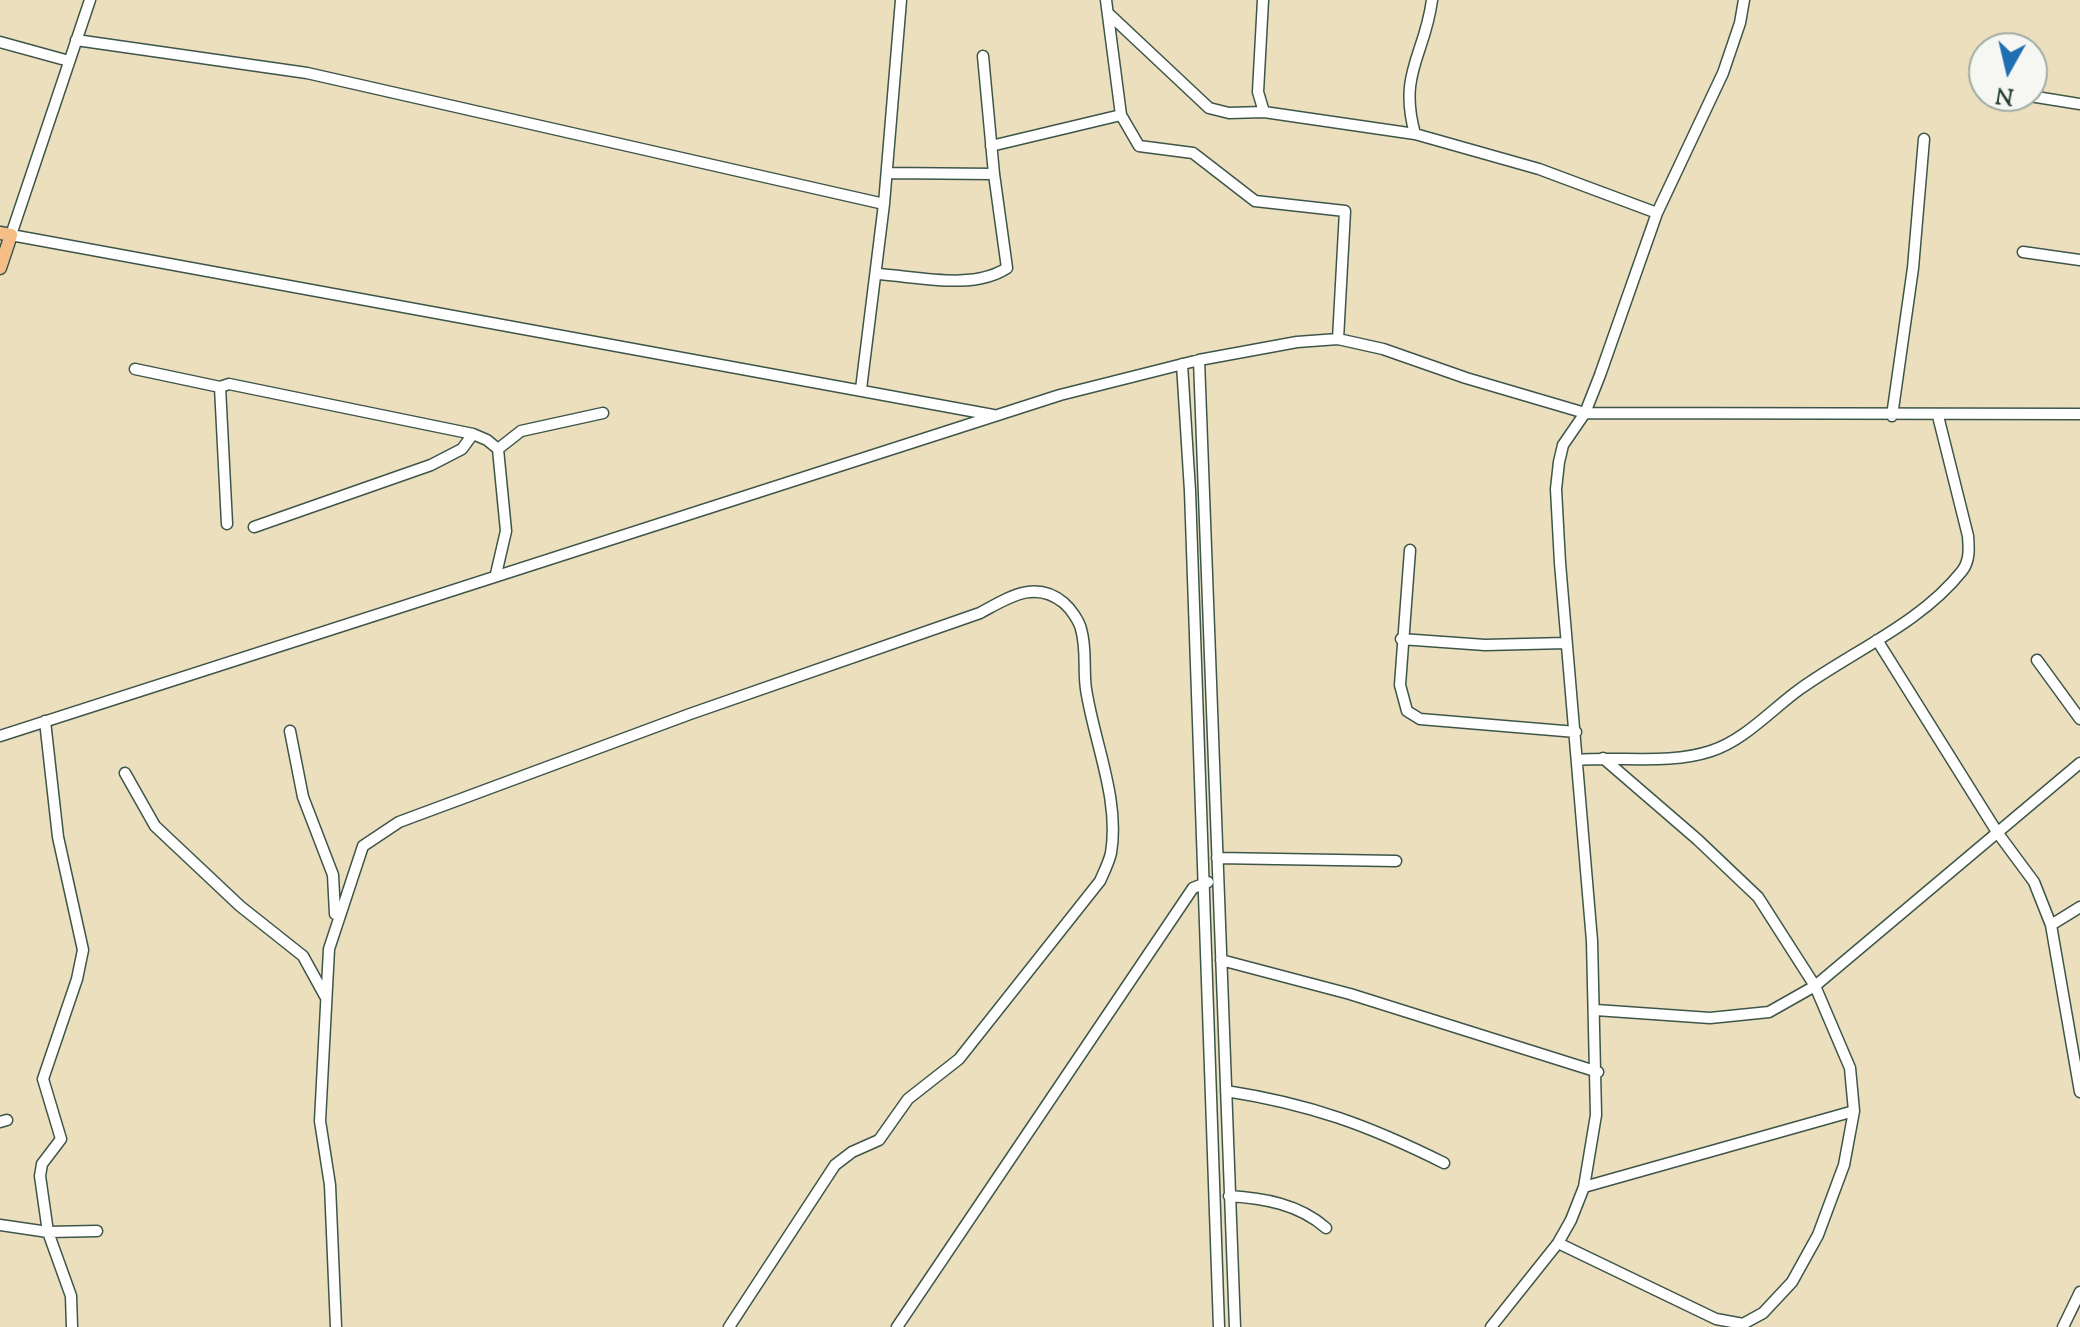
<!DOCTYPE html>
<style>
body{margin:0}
#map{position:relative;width:2080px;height:1327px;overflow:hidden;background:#ebdfbd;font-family:"Sorts Mill Goudy",serif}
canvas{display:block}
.north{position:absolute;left:1968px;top:32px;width:80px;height:80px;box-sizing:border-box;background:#f6f6f2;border:2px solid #a0aca6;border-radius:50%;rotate:188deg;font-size:22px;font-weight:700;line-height:32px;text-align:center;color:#1f3d34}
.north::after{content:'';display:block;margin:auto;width:28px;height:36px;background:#1f6fb2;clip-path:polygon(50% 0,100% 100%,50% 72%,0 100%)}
</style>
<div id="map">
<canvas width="2080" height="1327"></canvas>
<div class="north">N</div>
</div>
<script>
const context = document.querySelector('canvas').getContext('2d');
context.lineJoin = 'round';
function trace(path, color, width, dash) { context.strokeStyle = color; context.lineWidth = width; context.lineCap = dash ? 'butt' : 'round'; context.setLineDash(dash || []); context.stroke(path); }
const minor = new Path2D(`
 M90,0L11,235L993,415
 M1106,0L1121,115L1139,146L1193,153L1255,201L1345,211L1338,339
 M1263,0L1258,92L1264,112L1415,134L1539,169L1657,213
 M1110,15L1209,108L1229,113L1264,112
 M76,40L307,73L884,204
 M0,42L69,61
 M983,56L994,174
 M2030,96L2080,104
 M1415,134C1398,73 1425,55 1432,0
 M991,146L1121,115
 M2023,252L2080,260
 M876,274C916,276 972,291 1007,268L994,174L887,173
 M1199,360L1235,1327
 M1182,364L1190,491L1219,1327
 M135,369L220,387L229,384L473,434L487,440L498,449L506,531L496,574
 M220,387L227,524
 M861,389L884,204L901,0
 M1892,416L1913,268L1924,139
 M498,449L521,431L603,413
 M254,527L431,465L462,449L473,434
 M1410,550L1400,685L1407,711L1420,719L1576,732
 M1401,639L1485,645L1566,643
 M1877,640L1997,832L2034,882L2051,925L2080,1092
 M2037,660L2080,719
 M45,721L58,837L83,950L77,979L43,1079L61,1139L42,1164L40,1176L48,1232L71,1296L72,1327
 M290,731L303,797L333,875L335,914
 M0,736L1060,395L1199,360L1297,342L1338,339L1383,349L1466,378L1585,413L2080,414
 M1577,760C1620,756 1669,765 1711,751C1745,740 1772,709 1800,689C1853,651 1921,623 1962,571C1970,561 1969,548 1968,536L1938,416
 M125,773L155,826L240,906L303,956L325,996
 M1217,858L1396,861
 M2051,925L2080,907
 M1221,960L1350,994L1598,1072
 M1596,1010L1710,1018L1769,1012L1815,986L2080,763
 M1226,1091C1310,1104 1368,1125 1444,1163
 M0,1122L7,1120
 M1584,1187L1854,1111
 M1229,1196C1263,1198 1299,1204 1326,1228
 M0,1225L48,1232L97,1231
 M1558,1243L1716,1319L1743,1324L1763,1313L1792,1282L1818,1235L1844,1165L1854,1111L1850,1068L1815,986L1758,897L1698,840L1603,758
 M336,1327L330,1185L320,1121L329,949L363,846L399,822L690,714L980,613C1008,598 1035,579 1064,603C1071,609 1079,621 1081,629C1087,650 1083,668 1086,689C1094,742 1120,799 1111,853C1109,862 1104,872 1100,881L959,1059L908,1099L879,1140L852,1152L835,1165L729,1327
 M897,1327L1193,888L1208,882
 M1491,1327L1558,1243L1571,1220L1584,1187L1596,1115L1592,941L1560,563L1556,489L1559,462L1563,445L1585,413L1600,375L1657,213L1723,73L1740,23L1744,0
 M2063,1327L2080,1292`);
const major = new Path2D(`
 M0,233L11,235L0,268`);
trace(minor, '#3e5549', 13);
trace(major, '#3e5549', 15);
trace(minor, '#fff', 10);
trace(major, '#f6be87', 12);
</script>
